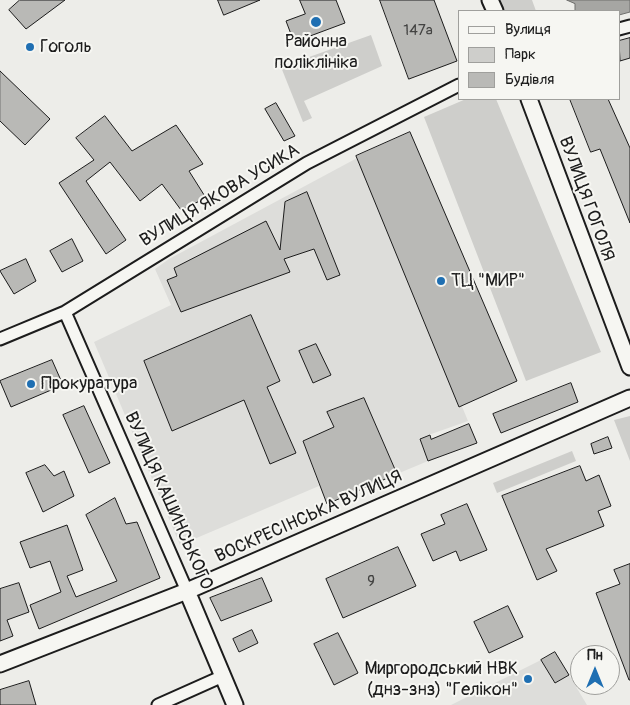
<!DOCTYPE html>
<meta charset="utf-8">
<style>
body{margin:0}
#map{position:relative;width:630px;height:705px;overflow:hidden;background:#edede9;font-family:Pangolin,sans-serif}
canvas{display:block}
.legend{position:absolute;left:458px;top:10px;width:162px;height:90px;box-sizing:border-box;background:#f6f6f2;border:1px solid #9f9f9c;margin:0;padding:6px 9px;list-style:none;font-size:15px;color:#1c1c1c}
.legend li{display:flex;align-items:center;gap:10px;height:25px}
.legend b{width:25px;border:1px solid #9f9f9c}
.north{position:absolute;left:570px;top:645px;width:50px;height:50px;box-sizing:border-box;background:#f6f6f2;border:1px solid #9f9f9c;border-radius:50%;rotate:0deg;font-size:14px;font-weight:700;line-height:20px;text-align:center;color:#1c1c1c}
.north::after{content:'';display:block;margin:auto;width:18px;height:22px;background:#1f6fb2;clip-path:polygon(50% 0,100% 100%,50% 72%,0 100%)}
</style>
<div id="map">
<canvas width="630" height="705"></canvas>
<ul class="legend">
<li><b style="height:6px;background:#f6f6f2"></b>Вулиця</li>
<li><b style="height:14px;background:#cececb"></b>Парк</li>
<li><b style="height:14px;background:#b9b9b6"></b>Будівля</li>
</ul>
<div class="north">Пн</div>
</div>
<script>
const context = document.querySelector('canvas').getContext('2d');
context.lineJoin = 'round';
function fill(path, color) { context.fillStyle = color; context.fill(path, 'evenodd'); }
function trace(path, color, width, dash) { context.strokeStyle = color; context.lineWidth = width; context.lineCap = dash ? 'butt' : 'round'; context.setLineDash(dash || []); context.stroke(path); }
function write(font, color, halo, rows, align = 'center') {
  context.font = font + ' Pangolin,sans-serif'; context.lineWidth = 4; context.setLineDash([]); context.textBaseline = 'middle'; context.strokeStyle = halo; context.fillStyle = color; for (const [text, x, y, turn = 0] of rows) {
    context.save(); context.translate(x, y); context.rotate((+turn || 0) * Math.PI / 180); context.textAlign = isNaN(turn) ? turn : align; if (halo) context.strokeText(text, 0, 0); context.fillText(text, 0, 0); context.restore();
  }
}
fill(new Path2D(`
 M359,157L468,421L420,438L428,461L397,474L364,398L327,412L334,427L303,441L319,486L180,545L94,342L171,305L155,269L169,259Z
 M541,660L555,683L569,675L587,705H451Z`), '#ddddda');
fill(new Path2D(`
 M500,0H532L536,11H505Z
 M371,35L382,66L304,101L312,118L303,122L281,67Z
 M466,99H496L601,352L526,381L424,117Z
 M630,416V461L614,420Z
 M572,451L576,461L497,493L493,483Z`), '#cececb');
const water = new Path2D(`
 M567,0H630V12L619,15V11H575V4Z`);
fill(water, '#a6a6a3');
trace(water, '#6f6f6d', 1);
const building = new Path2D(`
 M20,0H65L26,29L9,10Z
 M218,0H260L224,15Z
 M300,0H336L345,23L294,42L286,21L305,14Z
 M380,0H434L457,61L409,79Z
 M630,38V58L620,61L619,41Z
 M0,71L50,119L25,145L0,121Z
 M570,99H608L630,148V223L600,149L591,152Z
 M276,103L295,136L284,141L265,109Z
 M105,116L132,151L176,125L203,164L189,171L206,198L181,210L162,184L140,201L110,162L86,181L126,240L106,254L59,183L94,160L76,138Z
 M410,132L517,381L459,407L356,156Z
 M307,192L340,275L327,280L314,249L284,259L290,272L181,312L167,280L177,276L174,268L266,221L280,250L285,202Z
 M72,239L83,261L62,272L50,251Z
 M26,259L36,281L14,294L0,271Z
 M251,315L280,381L267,387L296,453L270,464L244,400L172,431L144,361Z
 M316,344L331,375L313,383L299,351Z
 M52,360L63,385L11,407L0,381Z
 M571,383L578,402L501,433L493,414Z
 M364,398L397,474L327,504L303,441L334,427L327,412Z
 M84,406L110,463L89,473L63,415Z
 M469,424L477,443L428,461L420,439L430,435L431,439Z
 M608,437L612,448L594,454L591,444Z
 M45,465L54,476L64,471L74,496L43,512L26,473Z
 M580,466L586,481L599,475L611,506L598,511L604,526L546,549L557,571L537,580L502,496Z
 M115,498L126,524L137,522L160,578L39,629L30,605L61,592L50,561L30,568L20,542L67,525L83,570L67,576L76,597L117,581L86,515Z
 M467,504L487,550L460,561L456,551L433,561L421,534L445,524L441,515Z
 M398,547L416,586L343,618L326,579Z
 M630,564V680H629L596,593L620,584L614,570Z
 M262,578L272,601L221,621L210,598Z
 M19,583L29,612L7,620L13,636L0,641V589Z
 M508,606L523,637L489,653L474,622Z
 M252,630L258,643L239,652L233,639Z
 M338,633L358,673L334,685L314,644Z
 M555,652L569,675L555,683L541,660Z
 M29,681L36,705H0V690Z`);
fill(building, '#b9b9b6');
trace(building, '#1c1c1c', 1);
const street = new Path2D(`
 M619,29L630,26
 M65,312L187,591
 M0,339L65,312L307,163L459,85
 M158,705L223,676`);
const secondary = new Path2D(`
 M490,0L495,11
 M529,99L630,367
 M187,591L235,705
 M0,664L187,591L630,398`);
trace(street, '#1c1c1c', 15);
trace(secondary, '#1c1c1c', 19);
trace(street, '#f6f6f2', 11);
trace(secondary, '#f6f6f2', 15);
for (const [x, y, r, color] of [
 [316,22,6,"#1f6fb2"],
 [30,47,5,"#1f6fb2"],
 [441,281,5,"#1f6fb2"],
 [31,384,5,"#1f6fb2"],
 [528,679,5,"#1f6fb2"]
]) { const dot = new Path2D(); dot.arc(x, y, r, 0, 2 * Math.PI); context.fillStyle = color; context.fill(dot); trace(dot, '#f6f6f2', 2); }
write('15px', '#434342', null, [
 ["147а",418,31],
 ["9",371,582]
]);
write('18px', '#1c1c1c', '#f6f6f2', [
 ["Районна",316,42,"center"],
 ["поліклініка",316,63,"center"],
 ["Гоголь",40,47],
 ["ТЦ \"МИР\"",451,281],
 ["Прокуратура",41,384],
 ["Миргородський НВК",518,669,"right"],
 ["(днз-знз) \"Гелікон\"",518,690,"right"]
], 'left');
write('18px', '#1c1c1c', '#f6f6f2', [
 ["ВУЛИЦЯ ЯКОВА УСИКА",220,196,-31],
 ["ВУЛИЦЯ ГОГОЛЯ",586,199,70],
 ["ВУЛИЦЯ КАШИНСЬКОГО",168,501,66],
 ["ВОСКРЕСІНСЬКА ВУЛИЦЯ",309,517,-24]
]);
</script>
